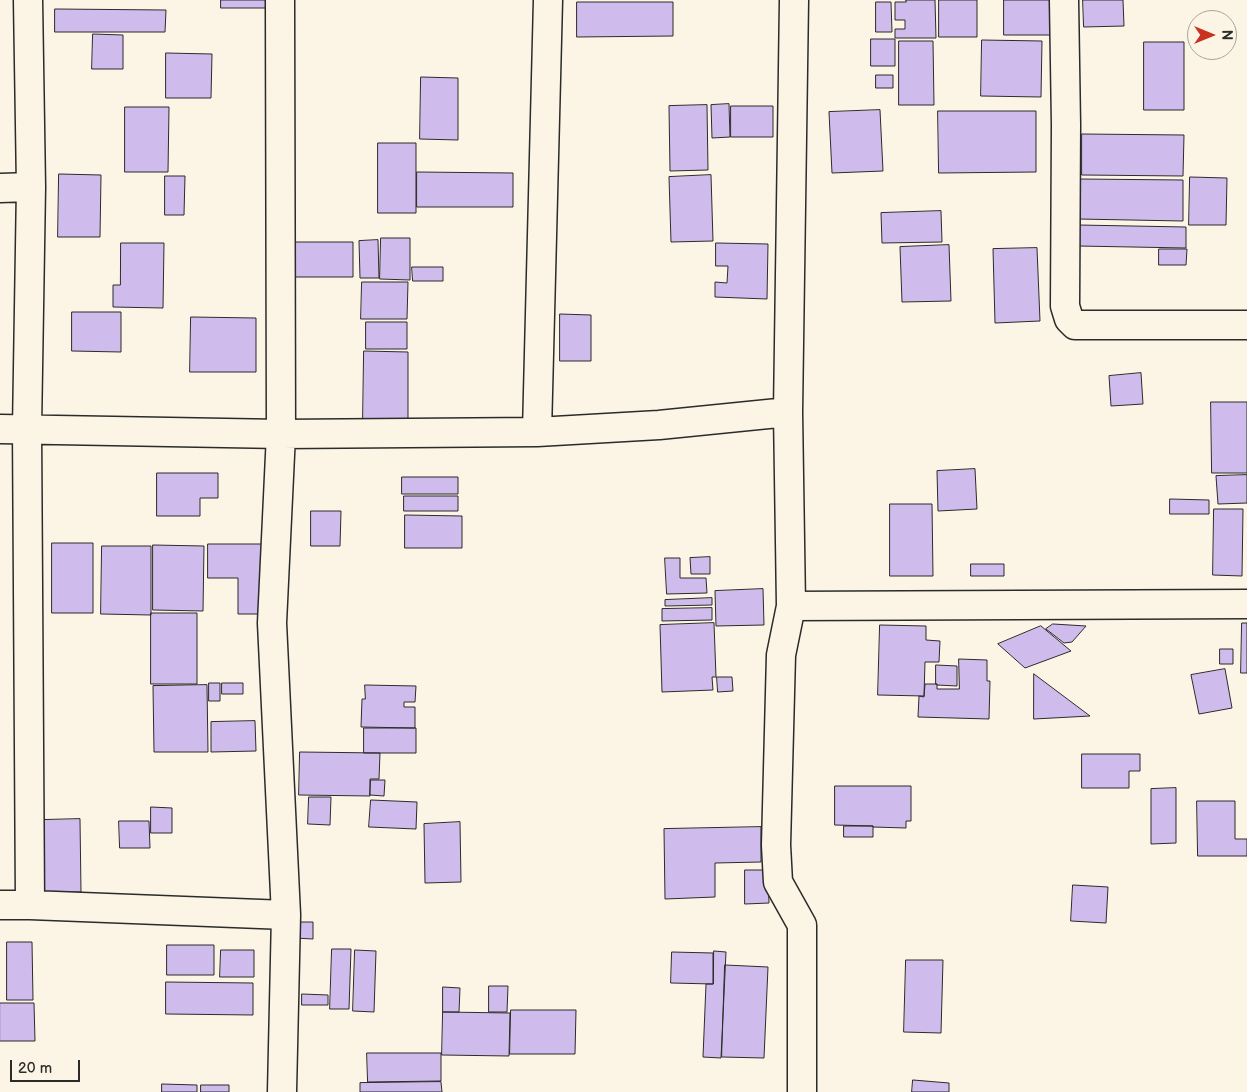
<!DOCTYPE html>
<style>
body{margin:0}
#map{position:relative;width:1247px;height:1092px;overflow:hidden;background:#fcf5e5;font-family:"Balsamiq Sans",sans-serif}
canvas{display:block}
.north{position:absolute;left:1187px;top:10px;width:50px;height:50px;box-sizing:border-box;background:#fcf5e5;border:1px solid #a8a49b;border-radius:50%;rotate:90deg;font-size:14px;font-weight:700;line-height:20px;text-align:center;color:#2b2b2b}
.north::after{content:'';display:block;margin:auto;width:18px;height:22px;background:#c8321e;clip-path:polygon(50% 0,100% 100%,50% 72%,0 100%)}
.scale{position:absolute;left:10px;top:1060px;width:70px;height:22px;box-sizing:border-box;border:2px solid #2b2b2b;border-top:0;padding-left:6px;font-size:15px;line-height:18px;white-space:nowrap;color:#2b2b2b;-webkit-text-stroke:4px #fcf5e5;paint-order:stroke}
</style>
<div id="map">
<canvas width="1247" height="1092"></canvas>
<div class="north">N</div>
<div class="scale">20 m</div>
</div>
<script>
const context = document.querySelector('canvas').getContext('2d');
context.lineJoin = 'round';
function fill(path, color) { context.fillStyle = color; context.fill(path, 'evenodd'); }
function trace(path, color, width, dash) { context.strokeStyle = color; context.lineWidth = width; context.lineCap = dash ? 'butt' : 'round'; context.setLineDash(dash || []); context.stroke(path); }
const building = new Path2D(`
 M221,0H266V8H221Z
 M906,0H935L936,38H895V29H905V20H895V2H906Z
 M939,0H977V37H939Z
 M1004,0H1053L1054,35H1004Z
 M1083,0H1123L1124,26L1084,27Z
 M577,2H673V36L577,37Z
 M876,2H891L892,32H876Z
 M55,9L166,10L165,32H55Z
 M93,34L123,35V69H92Z
 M871,39H895V66H871Z
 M982,40L1042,41L1041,97L981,96Z
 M899,41H933L934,105H899Z
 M1144,42H1184V110H1144Z
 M166,53L212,54L211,98H166Z
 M876,75H893V88H876Z
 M421,77L458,78V140L420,139Z
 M729,104L730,137L712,138L711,105Z
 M707,105L708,170L670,171L669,106Z
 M731,106H773V137H731Z
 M125,107H169L168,172H125Z
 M880,110L883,171L832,173L829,112Z
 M938,111H1036V172L939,173Z
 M1082,134L1184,135L1183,176L1082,175Z
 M378,143H416V213H378Z
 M417,172L513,173V207H417Z
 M59,174L101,175L100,237H58Z
 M711,175L713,241L671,242L669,177Z
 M165,176H185L184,215H165Z
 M1190,177L1227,178L1226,225H1189Z
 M1079,179L1183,180V221L1078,219Z
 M941,211L942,242L882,243L881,213Z
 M1078,225L1186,227V248L1078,246Z
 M381,238H410V280L380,279Z
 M378,240L379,278H360L359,241Z
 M295,242H353V277H295Z
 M121,243H164L163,308L113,307V285H120Z
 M716,243L768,244L767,299L715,297V282L727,283L728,266H716Z
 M949,245L951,301L902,302L900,247Z
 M1037,248L1040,321L995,323L993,249Z
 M1159,249H1187L1186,265H1159Z
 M412,267H443V281H413Z
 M362,282H408L407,319H361Z
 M72,312H121V352L72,351Z
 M560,314L591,315V361H560Z
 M191,317L256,318V372H190Z
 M366,322H407V349H366Z
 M364,351L408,352V420H363Z
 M1141,373L1143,404L1111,406L1109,376Z
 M1211,402H1247V473H1212Z
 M975,469L977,509L938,511L937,471Z
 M157,473H218V498H200V516H157Z
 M1247,475V503L1218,504L1216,476Z
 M402,477H458V494H402Z
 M404,496H458V511H404Z
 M1170,499L1209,500V514H1170Z
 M890,504H932L933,576H890Z
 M1214,509H1243L1242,576L1213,575Z
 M311,511H341L340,546H311Z
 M405,515L462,516V548H405Z
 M52,543H93V613H52Z
 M208,544H264L263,614H238V578H208Z
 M153,545L204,546L203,611L153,610Z
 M102,546H151V615L101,614Z
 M710,557V574H691L690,558Z
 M665,558H680V578H706L707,593L667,594Z
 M971,564H1004V576H971Z
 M763,589L764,625L716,626L715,591Z
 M712,598V605L665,606V600Z
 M712,608V620L662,621V609Z
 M151,613H197V684H151Z
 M714,623L716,677H712L713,690L662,692L660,625Z
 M1242,623H1247V673H1241Z
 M1053,624L1086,626L1072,642L1064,643L1046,629Z
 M880,625L926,626V640L940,641L939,662H925L924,696L878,695Z
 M1041,626L1071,651L1025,668L998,644Z
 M1220,649H1233V664H1220Z
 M959,659L987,660V681H990L989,719L918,717L919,696L924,697L925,684H937V689H959Z
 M936,665L957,666V686L937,685V684H936Z
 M1225,669L1232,708L1199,714L1191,675Z
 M1034,674L1090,716L1034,719Z
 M717,677H732L733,691L718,692Z
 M209,683H220V701H209Z
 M222,683H243V694H222Z
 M207,685L208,752H154L153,686Z
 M365,685L416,686L415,702H404V707H415V728L361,727L362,699H365Z
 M255,721L256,751L211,752V722Z
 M364,728H416V753H364Z
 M300,752L380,753L379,779H370V796L299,795Z
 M1082,754H1140V771H1129V788H1082Z
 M371,780H385L384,796L370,795Z
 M835,786H911V821H906V828L873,827V826L835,825Z
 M1176,788V843L1151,844V789Z
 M309,797H331L330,825L308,824Z
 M371,800L417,802L416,829L369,827Z
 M1197,801H1235V839H1247V856H1198Z
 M151,807L172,808V833H151Z
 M80,819L81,892L43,893L42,820Z
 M119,821H149L150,848H120Z
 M460,822L461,882L425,883L424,824Z
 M844,826H873V837H844Z
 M761,827V862L715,863V897L665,899L664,829Z
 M745,870H768L769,903L745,904Z
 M1073,885L1108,887L1106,923L1071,921Z
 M294,922H313V939L294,938Z
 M7,942H32L33,1000H7Z
 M167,945H214V975H167Z
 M332,949H351L349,1009H330Z
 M221,950H254V977H220Z
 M355,950L376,951L374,1012L353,1011Z
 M714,951L726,952L721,1058L703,1057L706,984H713Z
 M672,952L713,953V984L671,983Z
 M906,960H943L941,1033L904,1032Z
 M725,965L768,967L764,1058L722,1057Z
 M166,982L253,983V1015L166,1014Z
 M489,986H508L507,1012H489Z
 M443,987L460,988L459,1012H443Z
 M302,994L328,995V1005H302Z
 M0,1003H34L35,1041H0Z
 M511,1010H576L575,1054H510Z
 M443,1012L510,1013L509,1056L442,1055Z
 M367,1053H441V1081L368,1082Z
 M913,1080L949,1083V1092H912Z
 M441,1082L442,1092H360V1083Z
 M162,1084L197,1085V1092H162Z
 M201,1085H229V1092H201Z`);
fill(building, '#d0bcec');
trace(building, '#2b2b2b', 1);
const minor = new Path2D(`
 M28,0L31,187L27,429L30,905
 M280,0L281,434L272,623L286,915L282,1092
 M794,0L788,412L791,606L781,655L776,845L778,882L802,925V1092
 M1064,0L1066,125L1065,306L1069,319L1075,325H1247
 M0,188L31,187
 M0,429L281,434L537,432L659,425L788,412
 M537,432L548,0
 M791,606L1247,604
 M0,905H30L286,915`);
trace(minor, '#2b2b2b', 31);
trace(minor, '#fcf5e5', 28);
</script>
